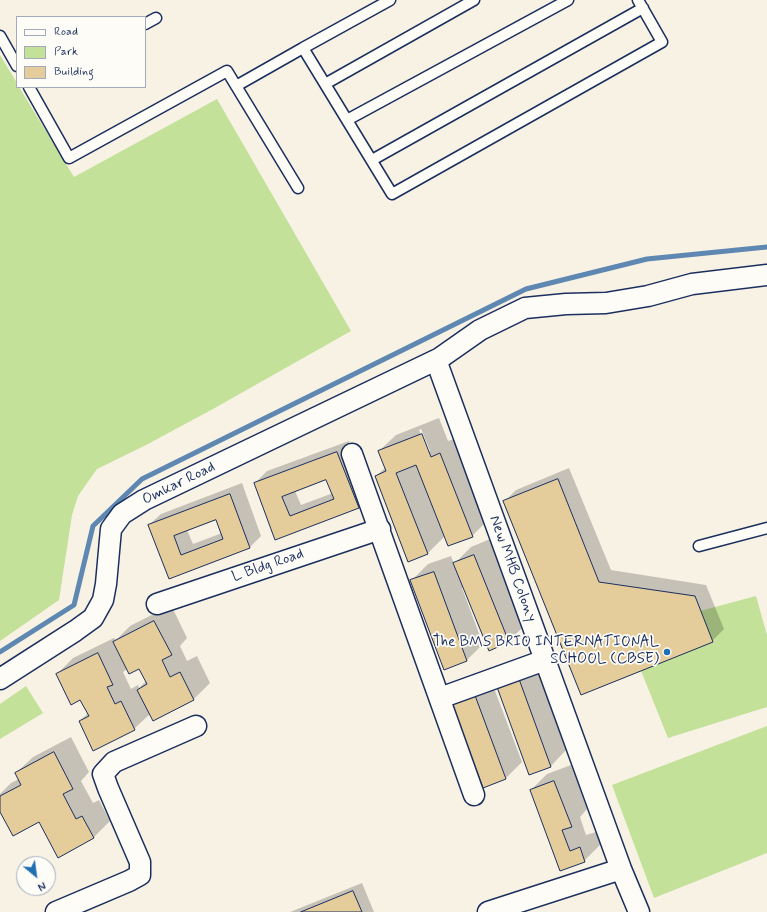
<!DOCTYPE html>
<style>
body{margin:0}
#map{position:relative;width:767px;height:912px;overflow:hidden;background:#f8f2e5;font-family:Mynerve,sans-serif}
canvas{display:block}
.legend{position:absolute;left:16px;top:16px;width:130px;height:72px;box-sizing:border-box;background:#fdfcf7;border:1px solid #a3aaba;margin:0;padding:5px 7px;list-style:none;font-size:12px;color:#1b2f5e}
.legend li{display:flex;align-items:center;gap:8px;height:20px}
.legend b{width:20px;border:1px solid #a3aaba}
.north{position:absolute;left:16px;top:856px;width:40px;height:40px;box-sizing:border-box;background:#fdfcf7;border:1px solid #a3aaba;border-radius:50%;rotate:151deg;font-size:11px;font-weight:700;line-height:16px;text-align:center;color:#1b2f5e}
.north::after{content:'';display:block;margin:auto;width:14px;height:18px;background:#1f6fb2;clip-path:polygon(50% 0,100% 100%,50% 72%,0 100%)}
</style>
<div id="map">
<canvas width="767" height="912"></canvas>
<ul class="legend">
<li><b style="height:5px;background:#fdfcf7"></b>Road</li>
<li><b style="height:11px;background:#c3e199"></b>Park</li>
<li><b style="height:11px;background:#e5cc9b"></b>Building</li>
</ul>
<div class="north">N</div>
</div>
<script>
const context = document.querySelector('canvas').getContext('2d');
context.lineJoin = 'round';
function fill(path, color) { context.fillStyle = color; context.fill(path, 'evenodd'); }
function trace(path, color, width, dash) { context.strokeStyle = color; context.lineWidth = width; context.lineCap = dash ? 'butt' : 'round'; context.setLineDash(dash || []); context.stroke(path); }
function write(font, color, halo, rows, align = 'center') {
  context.font = font + ' Mynerve,sans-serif'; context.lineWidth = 3.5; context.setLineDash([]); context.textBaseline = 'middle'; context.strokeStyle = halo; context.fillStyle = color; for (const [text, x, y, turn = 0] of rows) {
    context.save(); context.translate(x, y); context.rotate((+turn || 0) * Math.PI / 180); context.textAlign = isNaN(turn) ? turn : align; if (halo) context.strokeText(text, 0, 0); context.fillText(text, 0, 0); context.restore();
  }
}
fill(new Path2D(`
 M0,55L17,83V87H19L74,177L217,99L351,331L213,409L146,445L97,469L78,496L72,515L59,600L0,641Z
 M756,596L767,635V707L668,738L625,631Z
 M26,686L43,713L0,739V704Z
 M767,726V853L654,898L612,785Z`), '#c3e199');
fill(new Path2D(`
 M439,418L448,441L457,438L488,520L472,536H445L427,554L376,476L386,467L379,451L396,435ZM421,429L430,451H428L419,430Z
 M349,441L370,496L358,507L276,539L255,483L267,471ZM327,478L333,493L301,505L295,491Z
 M569,468L611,570L706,585L724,629L712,641L582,694L504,502L516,490Z
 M242,483L261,536L250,547L169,578L149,525L161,514ZM216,518L222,533L193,544L187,530Z
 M490,539L525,625L508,642L464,587L462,588L483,644L467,660L412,580L428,564L451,556L454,564L471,547Z
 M171,605L187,638L180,646L187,661L197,656L210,683L194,699L153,720L150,714L134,729L80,721L88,713L81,699L57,674L73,658L114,638L116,640L130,626ZM140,668L146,681L139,688L138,685L131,689L123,672L127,669Z
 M535,664L567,749L551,766L530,774L515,671Z
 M489,675L522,762L506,778L484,786L451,700Z
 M71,737L89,772L81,781L93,803L99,800L110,821L93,838L0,809V794L11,783L19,779L16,773L33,757Z
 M571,765L587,809L580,817L586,835L596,832L601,844L584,861L561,870L531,790L547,774Z
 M362,883L374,912H290Z`), '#0003');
trace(new Path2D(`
 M0,652L74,605L93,526L142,479L526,289L647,259L767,247`), '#5e87b1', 5);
const building = new Path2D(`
 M422,434L431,457L440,453L473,537L448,546L416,465L396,473L428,554L408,562L375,476L386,471L378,451Z
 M337,452L359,508L275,540L254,483ZM326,480L334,499L290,516L282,497Z
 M558,479L599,582L695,596L713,642L581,695L503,501Z
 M230,494L250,548L169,579L148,525ZM216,520L223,539L181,555L174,536Z
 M474,555L509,642L489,651L453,563Z
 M434,572L467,661L444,670L410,580Z
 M154,621L172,655L162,660L170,677L180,672L194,700L153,721L137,690L147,684L139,669L129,674L113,642Z
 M98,653L113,685L107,687L115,704L121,701L135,730L93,751L79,721L89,716L80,700L71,705L56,674Z
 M519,679L551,767L529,775L497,687Z
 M473,690L506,779L483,788L450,699Z
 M54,752L73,789L63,794L76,819L82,816L94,838L58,858L39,822L13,836L0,812V796L21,785L15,773Z
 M554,781L572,827L562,830L570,851L580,847L585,862L560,871L530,790Z
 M353,891L362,912H301Z`);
fill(building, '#e5cc9b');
trace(building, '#1b2f5e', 1);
const lane = new Path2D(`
 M390,0L303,48L392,194L662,42L638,0
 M145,24L156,18
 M0,36L17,66
 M325,84L474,0
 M236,86L303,48
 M29,87L69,158L227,71L298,188
 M347,120L568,0
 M372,160L643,8
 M699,546L767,528`);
const street = new Path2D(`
 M436,360L621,869L639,912
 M352,454L474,795
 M157,604L380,529
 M0,679L75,631L93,618L103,600L106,584L111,529L122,514L144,500L440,358L480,330L525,308L566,304L606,303L648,296L692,284L767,275
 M440,698L545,660
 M56,912L129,881L140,875V862L108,788L103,774L114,762L196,726
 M488,912L621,869`);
trace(lane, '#1b2f5e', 13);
trace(street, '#1b2f5e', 23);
trace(lane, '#fdfcf7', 10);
trace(street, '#fdfcf7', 20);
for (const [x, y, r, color] of [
 [667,652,4,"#1f6fb2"]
]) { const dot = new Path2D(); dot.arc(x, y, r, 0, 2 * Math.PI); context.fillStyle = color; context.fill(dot); trace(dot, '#fdfcf7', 1.5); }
write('15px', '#1b2f5e', '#fdfcf7', [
 ["Omkar Road",179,484,-26],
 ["L Bldg Road",268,566,-19],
 ["New MHB Colony",512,569,70]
]);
write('15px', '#1b2f5e', '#fdfcf7', [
 ["The BMS BRIO INTERNATIONAL",659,643],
 ["SCHOOL (CBSE)",659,660]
], 'right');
</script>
